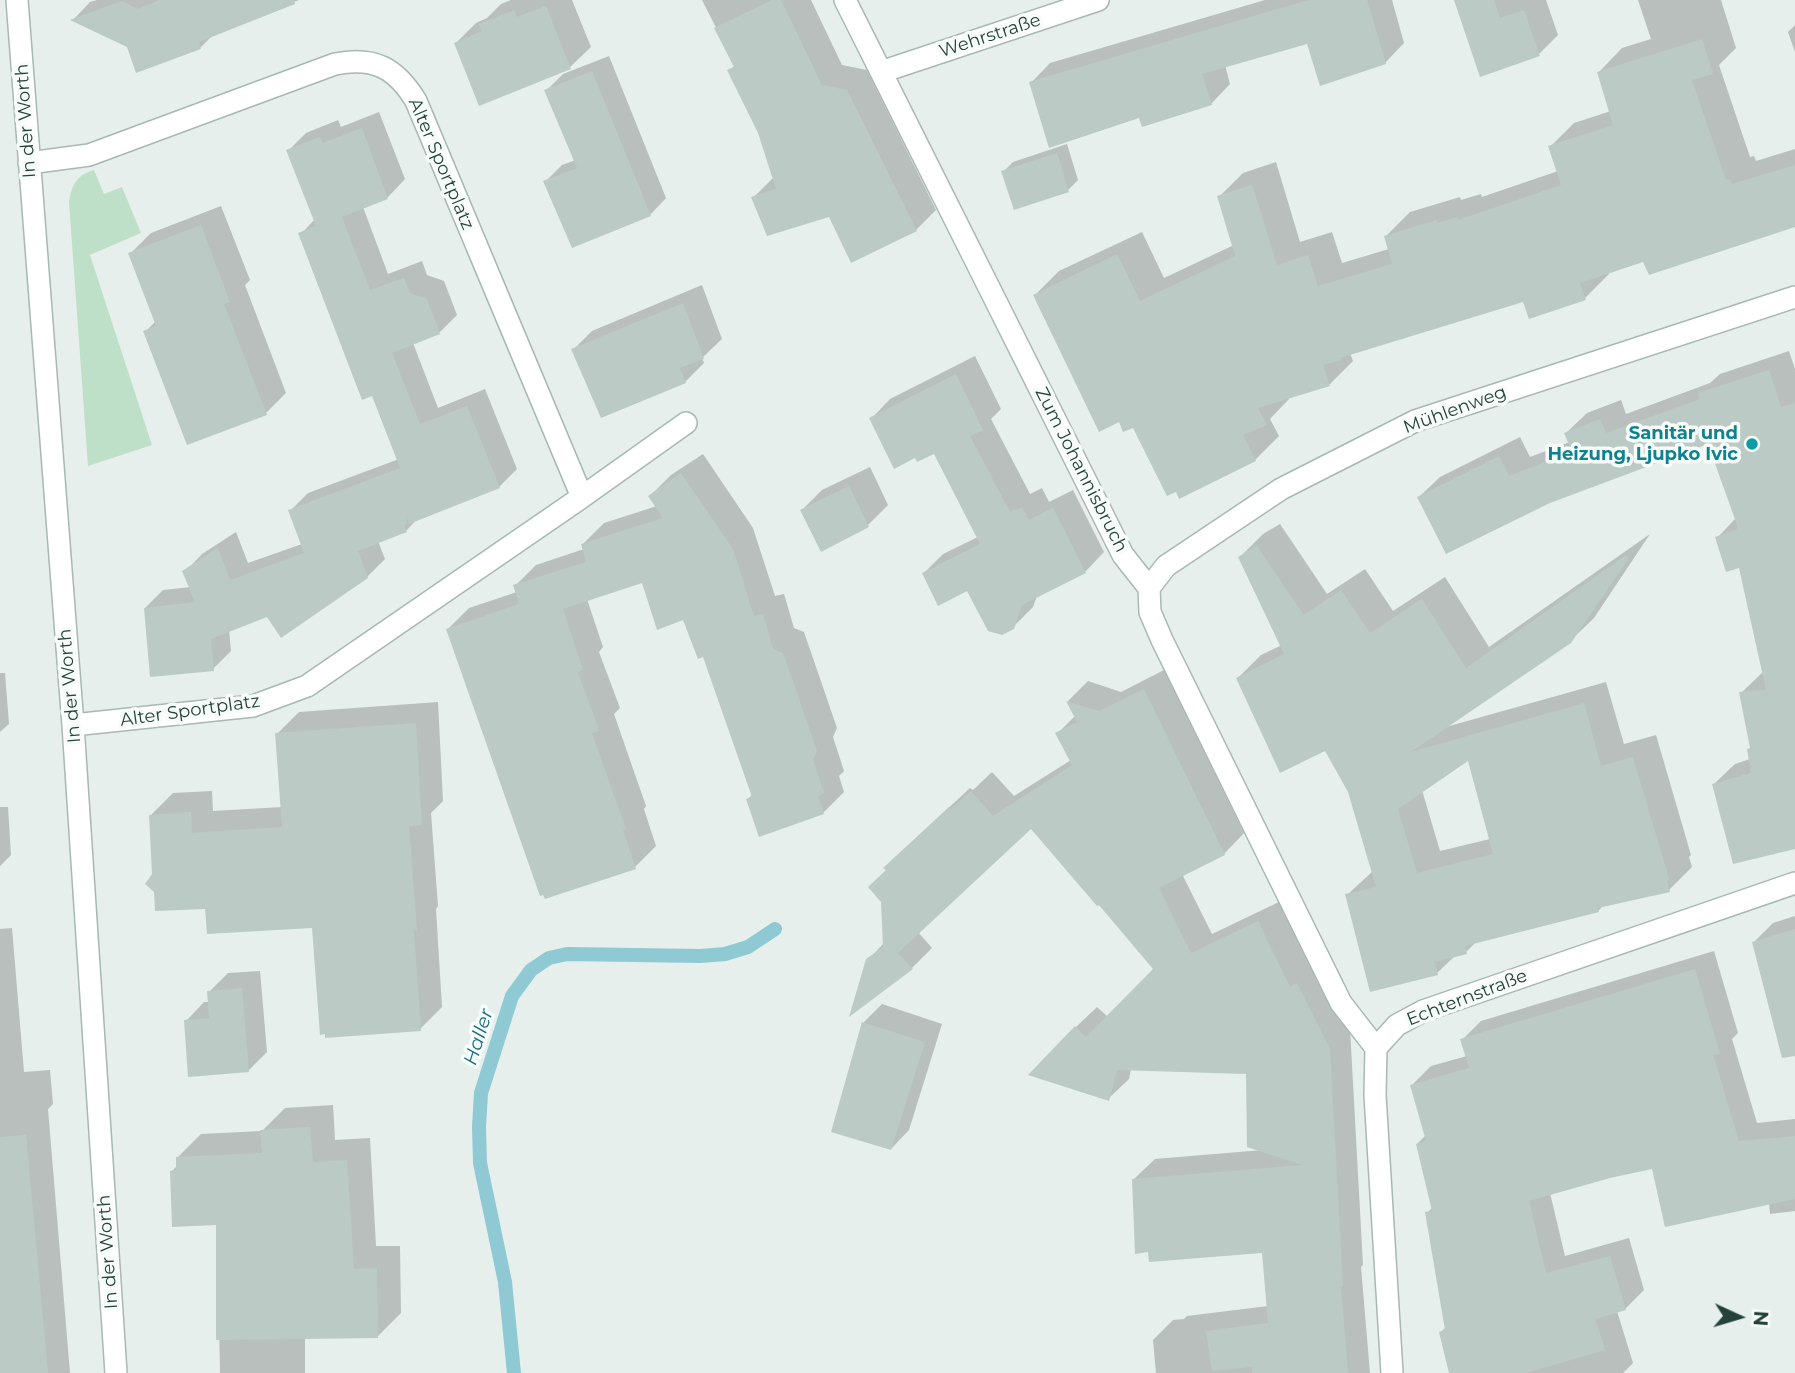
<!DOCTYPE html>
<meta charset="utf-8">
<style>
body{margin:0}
#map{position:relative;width:1795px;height:1373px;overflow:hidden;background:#e6efeb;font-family:Montserrat,sans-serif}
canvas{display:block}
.north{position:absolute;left:1704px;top:1282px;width:70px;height:70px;-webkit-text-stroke:5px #f7fbf9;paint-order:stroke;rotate:94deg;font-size:19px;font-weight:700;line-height:28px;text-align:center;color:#24423a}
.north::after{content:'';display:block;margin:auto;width:24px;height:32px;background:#24423a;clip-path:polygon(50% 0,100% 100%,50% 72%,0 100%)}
</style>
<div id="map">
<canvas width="1795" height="1373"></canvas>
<div class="north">N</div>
</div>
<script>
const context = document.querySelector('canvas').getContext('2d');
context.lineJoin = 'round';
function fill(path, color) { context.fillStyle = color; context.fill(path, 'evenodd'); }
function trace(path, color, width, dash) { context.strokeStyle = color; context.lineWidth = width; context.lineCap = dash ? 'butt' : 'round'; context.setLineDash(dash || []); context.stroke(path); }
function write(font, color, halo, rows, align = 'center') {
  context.font = font + ' Montserrat,sans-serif'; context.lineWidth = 7; context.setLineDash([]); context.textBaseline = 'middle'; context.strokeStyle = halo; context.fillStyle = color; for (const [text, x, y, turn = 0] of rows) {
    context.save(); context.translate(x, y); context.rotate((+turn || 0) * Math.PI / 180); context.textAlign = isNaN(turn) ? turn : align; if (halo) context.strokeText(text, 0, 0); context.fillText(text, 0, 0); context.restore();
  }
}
fill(new Path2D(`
 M94,170L104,194L122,187L141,233L90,255L152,445L88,466L69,202C72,184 77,175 94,170Z`), '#bfe0c8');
fill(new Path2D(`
 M97,0H299L235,24L213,35L200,48L128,46L73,20L90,2Z
 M511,0H572L591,47L570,67L456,43L476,23L487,18L501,4Z
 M702,0H811L842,65L867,70L936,210L916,230L753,198L774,177L760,132L729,71L735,65Z
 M1265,0H1392L1404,43L1385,63L1308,41L1225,65L1230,84L1211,104L1140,116L1031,83L1050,63Z
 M1456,0H1546L1558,35L1539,54Z
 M1638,0H1721L1736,48L1719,65L1750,157L1754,156L1756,161L1795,149V225L1644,260L1608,272L1609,274L1585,298L1524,300L1350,353L1353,361L1329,385L1288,397L1289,399L1270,419L1279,436L1255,460L1120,420L1035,295L1059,271L1142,232L1164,278L1234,245L1219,197L1243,173L1276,162L1300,242L1332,232L1342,263L1389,249L1386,236L1410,212L1460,197L1461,200L1481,194L1482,197L1558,171L1550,147L1574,123L1611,111L1599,72L1622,48L1651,39Z
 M1795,25V52L1788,32Z
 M609,56L666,198L650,215L545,182L562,165L576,160L546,91L563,74Z
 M379,112L405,179L388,197L363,207L388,274L422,261L427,275L444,281L457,315L439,333L413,343L438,408L485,389L517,469L499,487L418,518L406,531L378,541L385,559L367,577L229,630L231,651L213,669L145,608L163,590L191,587L185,572L202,554L236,532L248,563L302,544L290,511L308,493L399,459L373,394L301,234L315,219L288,151L306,133L338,120L341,127Z
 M1067,144L1078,180L1068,190L1003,172L1013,162Z
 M221,206L250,280L245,285L286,393L266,413L145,332L156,321L130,254L151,233Z
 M702,285L722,339L702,358L704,363L685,382L573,350L592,331Z
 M1789,351L1795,369V846L1714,784L1735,764L1750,759L1751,747L1741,693L1763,672L1740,566L1717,538L1736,518L1709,442L1419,497L1440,477L1520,437L1530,457L1570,442L1566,433L1587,413L1621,400L1626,414L1710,383L1720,374Z
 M975,356L1001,409L991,419L1030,494L1042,488L1049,502L1073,490L1104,552L1085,572L1037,596L1033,607L1013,627L968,589L924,573L943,554L978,537L935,452L871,419L890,399Z
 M703,454L753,528L775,596L784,594L794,628L804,632L837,728L833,737L844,771L839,776L844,792L823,813L748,799L753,794L704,655L684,618L643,581L587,599L603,647L599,652L620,708L614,714L646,806L644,809L656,846L635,867L448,629L469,608L517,592L515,586L536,565L584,549L583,544L604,523L657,506L650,496L671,475Z
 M870,467L888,505L868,525L802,510L822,490Z
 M1280,524L1327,594L1365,569L1393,611L1445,577L1489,647L1650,534L1594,618L1570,641L1446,727L1606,682L1624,744L1656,735L1691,855L1689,857L1692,867L1669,890L1604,905L1598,911L1477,941L1466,952L1456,955L1437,973L1347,895L1373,871L1349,792L1325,749L1238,678L1261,655L1282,645L1240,557L1263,534ZM1469,759L1490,839L1440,851L1422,790Z
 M1164,670L1244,833L1224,854L1182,874L1212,934L1279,902L1311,967L1318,964L1350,1028L1363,1265L1361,1267L1370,1373H1156L1153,1340L1173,1320L1184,1319L1187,1316L1268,1306L1264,1251L1134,1179L1155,1159L1263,1150L1248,1073L1131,1069L1129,1079L1108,1099L1076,1027L1097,1007L1108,1017L1155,969L1031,827L918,932L932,948L912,968L852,1013L868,960L884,943L893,864L914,840L970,788L973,790L992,772L1014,796L1071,760L1057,734L1076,715L1068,701L1088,681L1121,692Z
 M0,673H5L9,724L0,732Z
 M438,702L443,801L431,813L438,906L436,909L442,1007L420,1029L313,926L206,907L154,874L150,816L173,793L212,791L213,811L282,807L277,734L299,712Z
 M0,807H8L11,855L0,866Z
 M1795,916V1036L1754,942L1773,923Z
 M12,928L24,1072L50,1070L53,1104L48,1109L70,1373H0V929Z
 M1714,951L1738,1033L1732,1039L1757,1123L1795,1119V1211L1770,1214L1769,1203L1654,1166L1550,1193L1565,1256L1629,1238L1644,1290L1625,1309L1617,1311L1633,1363L1623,1373H1451L1441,1332L1446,1327L1427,1213L1433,1207L1417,1144L1426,1135L1412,1085L1431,1066L1467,1056L1462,1040L1481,1021Z
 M260,971L267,1052L248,1071L186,1021L204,1002H210L209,992L228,973Z
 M882,1004L942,1024L909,1130L891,1149L833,1131L864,1022Z
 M333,1105L335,1140L370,1138L376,1246H400L401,1313L378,1336L305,1337V1373H220L217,1223L171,1172L178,1165V1157L201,1134L262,1131L285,1108Z`), '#0003');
trace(new Path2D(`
 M514,1373L505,1282L480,1163L479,1127L481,1093L512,996L531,970L549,958L567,954L700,956L725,954L748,947L775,929`), '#8ec9d4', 14);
fill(new Path2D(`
 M160,0H294L295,4L199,42L201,49L136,73L127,47L70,20L122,1L138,9Z
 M772,0H781L822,85L847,90L917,231L851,263L829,217L767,236L751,197L776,189L758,133L727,70L734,67L714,28Z
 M1308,0H1367L1386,64L1320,86L1307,44L1202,74L1212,105L1142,127L1139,118L1049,148L1029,82Z
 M1454,0H1494L1500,18L1524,10L1540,56L1480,77Z
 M546,6L571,69L479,106L454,43L482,31L479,24L514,10L517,17Z
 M1702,39L1713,74L1692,80L1726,180L1730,179L1732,184L1795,165V227L1649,275L1643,262L1580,283L1586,300L1529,319L1523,302L1340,358L1341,360L1323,365L1330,386L1258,408L1267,425L1243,435L1256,461L1179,499L1176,492L1167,496L1133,428L1123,432L1119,422L1099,432L1033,295L1117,254L1140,301L1235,256L1217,196L1252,185L1277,265L1308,255L1318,286L1392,264L1384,236L1437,220V223L1457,217L1458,220L1561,185L1548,146L1613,125L1597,72Z
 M592,71L651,216L572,248L543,181L577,168L544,90Z
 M362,128L388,199L342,217L370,290L404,278L410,293L427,299L440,334L392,353L420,424L467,406L500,488L409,524L407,517V524L404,526L407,532L358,551L368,578L281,638L267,617L211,639L214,671L150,677L144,608L195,602L182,571L218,548L230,580L304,553L288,510L400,468L372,396L362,400L298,233L316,226L286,150L320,137L323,143Z
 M1057,153L1069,192L1014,210L1001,171Z
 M201,225L230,302L224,304L267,415L187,445L143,331L156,326L128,253Z
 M683,303L704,359L680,368L686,383L601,418L571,349Z
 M1769,370L1781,407L1795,403V849L1733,864L1712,784L1751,773L1747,749L1750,748L1739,692L1766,690L1739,568L1726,572L1715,537L1737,529V525L1708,444L1550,503L1446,554L1417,497L1499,456L1509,476L1572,452L1564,433L1600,419L1606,433L1700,399L1698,393Z
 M956,374L983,430L970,436L1010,512L1022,507L1029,520L1053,508L1086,573L1022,605L1014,629L1002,635L988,631L967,591L938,606L922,573L980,544L934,454L917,462L915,458L894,469L869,418Z
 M681,473L733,549L754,616L763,614L773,649L783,653L817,751L813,759L824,793L818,796L824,814L759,837L746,799L752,797L703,657L698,659L683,620L657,630L642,583L563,609L583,670L578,672L599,731L592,733L626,829L623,830L636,869L545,899L543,895L540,896L446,629L519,604L513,585L586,562L581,544L663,518L648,496Z
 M849,486L869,527L821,552L800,510Z
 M1257,546L1304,615L1341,590L1370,633L1422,599L1466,668L1626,555L1629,558L1571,643L1411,752L1584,703L1601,766L1633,757L1669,879L1667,880L1670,892L1598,908L1599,912L1465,946L1467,954L1435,962L1438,975L1370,992L1345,894L1376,887L1348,792L1325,751L1280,773L1236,678L1284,654L1238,557ZM1468,761L1493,854L1417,873L1398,809Z
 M1144,689L1225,855L1159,888L1191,953L1258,921L1290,987L1297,983L1330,1049L1343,1287H1341L1348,1373H1252V1367L1212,1371L1206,1331L1268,1323L1262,1253L1149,1262L1148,1252L1135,1254L1132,1179L1303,1165L1247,1147L1246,1074L1117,1070L1109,1101L1028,1075L1075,1026L1086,1037L1153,969L1099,905L1097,906L1031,829L898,953L913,969L849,1017L866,959L883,947L881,902L868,887L886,870L883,868L949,807L951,809L971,791L993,816L1072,765L1055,733L1077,722L1066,701L1099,711Z
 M416,723L422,825L409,826L417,930H414L421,1031L325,1038V1034L320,1035L312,928L207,934L205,909L155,911L154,892L145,884L152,874L149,815L191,812L192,833L282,827L275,733Z
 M1795,929V1056L1782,1058L1752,942Z
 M1695,969L1720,1054L1713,1055L1739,1141L1795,1136V1199L1665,1227L1652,1169L1610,1178L1529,1201L1546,1273L1610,1256L1626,1310L1595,1319L1605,1350L1526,1373H1449L1439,1332L1445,1330L1425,1212L1432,1211L1416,1144L1426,1141L1410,1085L1469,1068L1460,1039Z
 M242,988L249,1072L188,1077L184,1020L209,1018L207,991Z
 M862,1022L925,1042L891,1150L831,1132Z
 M310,1127L313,1162L347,1160L354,1269L377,1268L378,1338L216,1340V1225L172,1227L170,1171L176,1170V1157L262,1153L260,1130Z
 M26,1135L48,1373H0V1137Z`), '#bbcac4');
const street = new Path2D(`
 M17,0L73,725L116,1373
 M845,0L1123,555L1149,588L1150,612L1162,640L1341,1003L1376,1048
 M881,72L1098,0
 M29,163L89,155L335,64C374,56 396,68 416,101L582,497L307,686L253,706L73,725
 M582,497L686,423
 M1149,588L1166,566L1281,489L1415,421L1795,297
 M1392,1373L1375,1095L1376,1048L1397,1025L1423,1011L1795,883`);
trace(street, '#a8b8b2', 24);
trace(street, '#fff', 21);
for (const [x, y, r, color] of [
 [1752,444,7,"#0f9aa8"]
]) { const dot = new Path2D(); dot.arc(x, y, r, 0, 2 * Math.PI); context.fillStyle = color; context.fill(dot); trace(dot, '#f7fbf9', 2.5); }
write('18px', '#24423a', '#f7fbf9', [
 ["Wehrstraße",990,36,-18],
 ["In der Worth",26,121,-94],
 ["Alter Sportplatz",441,164,67],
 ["Mühlenweg",1455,410,-20],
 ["Zum Johannisbruch",1081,470,63],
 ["In der Worth",70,686,-95],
 ["Alter Sportplatz",190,711,-8],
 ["Echternstraße",1467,998,-21],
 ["In der Worth",108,1252,-94]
]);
write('bold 18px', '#0d838f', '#f7fbf9', [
 ["Sanitär und",1738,434],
 ["Heizung, Ljupko Ivic",1738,455]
], 'right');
write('italic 19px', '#1c6f80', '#f7fbf9', [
 ["Haller",479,1037,-72]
]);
</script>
